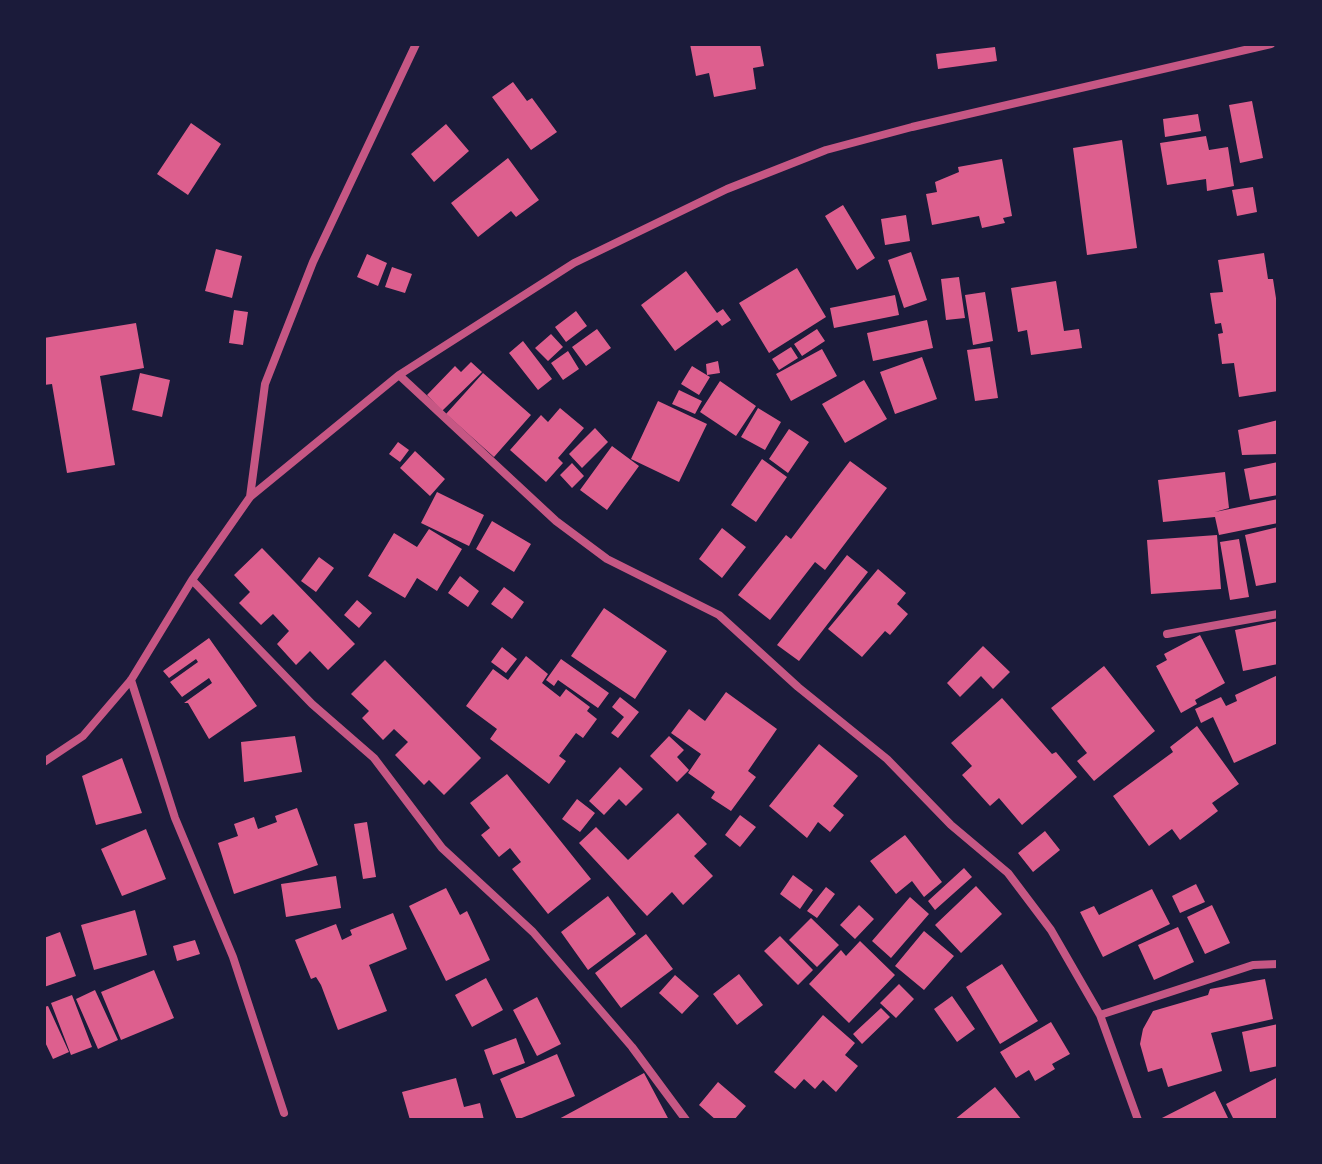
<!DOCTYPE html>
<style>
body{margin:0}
#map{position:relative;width:1322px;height:1164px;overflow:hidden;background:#1b1b3a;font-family:"PT Sans Narrow",sans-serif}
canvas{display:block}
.frame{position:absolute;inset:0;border:46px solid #1b1b3a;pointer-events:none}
</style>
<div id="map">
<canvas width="1322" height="1164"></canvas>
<div class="frame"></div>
</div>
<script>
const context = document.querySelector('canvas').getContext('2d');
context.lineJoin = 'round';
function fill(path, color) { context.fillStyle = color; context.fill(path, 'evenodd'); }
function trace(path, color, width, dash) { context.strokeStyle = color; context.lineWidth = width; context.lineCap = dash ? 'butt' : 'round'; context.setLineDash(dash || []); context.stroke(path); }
fill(new Path2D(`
 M690,44H760L764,66L753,68L756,89L714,97L709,73L696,76Z
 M995,47L997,61L938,69L936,54Z
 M513,82L527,101L532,98L557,132L531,150L492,97Z
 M1252,101L1263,158L1240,163L1229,105Z
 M1198,114L1201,131L1165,137L1163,119Z
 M191,123L221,144L188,195L157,174Z
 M446,124L469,151L434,182L411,154Z
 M1206,136L1209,150L1228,147L1234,186L1207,191L1206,179L1167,185L1160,143Z
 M1122,140L1137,248L1087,255L1073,148Z
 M508,158L539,200L516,217L511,211L478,237L451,203Z
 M1002,159L1012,216L1003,218L1005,223L982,228L979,216L932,225L926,194L937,192L935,182L959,172L958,167Z
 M1253,187L1257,212L1237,216L1232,190Z
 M843,205L875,258L857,270L825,216Z
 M906,215L910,241L885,245L881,219Z
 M216,249L242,256L232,298L205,291Z
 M911,252L927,300L904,308L888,260Z
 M1264,253L1268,279H1273L1278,311V391L1239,397L1234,363L1222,364L1218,334L1223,333L1221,323L1215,324L1210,293L1223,292L1218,260Z
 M367,254L387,263L378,286L357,277Z
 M392,267L412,274L405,293L385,287Z
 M797,268L826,317L769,353L739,303Z
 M686,271L717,313L723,309L731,320L722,326L717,320L675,351L641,305Z
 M959,277L965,318L946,320L941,279Z
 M1056,281L1064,331L1079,329L1082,348L1031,355L1027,330L1018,332L1011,288Z
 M985,292L993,341L973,345L965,295Z
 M895,295L899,315L834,328L830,308Z
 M234,310L248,312L243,345L229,343Z
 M576,311L587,326L566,342L555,327Z
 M927,320L933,348L873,361L867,333Z
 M136,323L144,368L100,376L115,465L67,473L52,384L44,385V338Z
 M597,329L611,348L586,366L572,347Z
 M817,329L825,341L802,356L794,344Z
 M551,334L563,347L548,361L535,348Z
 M523,341L552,379L538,390L509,353Z
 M791,347L798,358L779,370L772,359Z
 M990,347L998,398L975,401L967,350Z
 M822,349L837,376L791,401L776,374Z
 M568,351L579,369L563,380L551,363Z
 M922,357L937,399L895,414L880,372Z
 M718,361L720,373L707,375L706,364Z
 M471,362L482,372L442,411L427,395L455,366L461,372Z
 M692,366L710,377L699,395L681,384Z
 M140,373L170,380L162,417L132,410Z
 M483,373L531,415L494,457L446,414Z
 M864,380L887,419L845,443L822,404Z
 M720,381L756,406L736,436L700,412Z
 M679,390L702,401L695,414L672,404Z
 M658,401L707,424L679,482L631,459Z
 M560,408L584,428L558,458L563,463L546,482L510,450L541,415L548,422Z
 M758,408L781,422L765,450L741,437Z
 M1278,420V454L1242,455L1238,430Z
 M595,428L608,442L582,468L569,454Z
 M789,429L809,442L788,473L769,459Z
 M398,442L409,450L400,462L389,454Z
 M612,446L639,466L607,510L580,490Z
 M415,451L445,479L430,496L400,468Z
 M762,459L787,477L756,522L731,505Z
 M850,461L887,488L825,570L815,562L770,620L738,595L786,535L791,539Z
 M1278,462V495L1250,500L1244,469Z
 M572,463L584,476L572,488L560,475Z
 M1225,472L1229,508L1215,512L1278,499V523L1219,535L1215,517L1163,522L1158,480Z
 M437,492L484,515L469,546L421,523Z
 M492,521L531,544L514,572L476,549Z
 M1278,527V582L1256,586L1245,535Z
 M722,528L746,547L722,578L699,559Z
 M429,529L462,549L437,591L417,578L405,598L368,576L394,533L417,547Z
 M1217,535L1221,589L1151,594L1147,540Z
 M1239,539L1249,597L1230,600L1220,542Z
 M262,548L355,644L328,670L310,651L296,665L277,644L289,631L273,614L261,625L239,603L250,592L234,575Z
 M847,555L868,572L799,661L777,645Z
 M319,557L334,568L316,592L301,581Z
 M878,569L906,593L897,604L908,614L890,635L885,631L862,657L828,629Z
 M460,576L479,591L468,607L448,593Z
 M504,587L524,602L512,619L491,604Z
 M357,600L372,613L359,628L344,615Z
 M604,608L667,651L635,699L571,656Z
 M1278,621V664L1243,671L1235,630Z
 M1200,635L1225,683L1195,700L1197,704L1181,713L1156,666L1167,660L1164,654Z
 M209,638L257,706L209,739L188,703H184L212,683L209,678L182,697L170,682L198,662L196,659L169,678L163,671Z
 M983,646L1010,672L993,689L981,676L960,697L947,683Z
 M502,647L517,659L506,673L491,662Z
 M526,656L548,674L542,683L560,697L566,689L590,707L587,711L597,719L583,738L576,733L559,756L566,761L549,784L490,739L497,729L466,706L493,669L508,680Z
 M561,659L609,693L598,708L558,680L554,686L546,680Z
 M385,660L481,758L444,795L429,780L424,785L395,755L408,742L394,729L383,740L362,718L369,711L351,694Z
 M1104,666L1155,731L1094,781L1077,761L1087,753L1051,708Z
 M1278,675V743L1234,763L1213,717L1201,723L1195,709L1221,697L1226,706L1237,701L1235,695Z
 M726,692L777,729L748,771L756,777L731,811L711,798L715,792L688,773L701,754L671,733L689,709L705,721Z
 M620,697L639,712L618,738L611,733L624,717L612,707Z
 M1002,698L1052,754L1056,752L1077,777L1022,825L999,798L990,806L962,775L972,766L951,743Z
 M1197,726L1239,784L1212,803L1218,811L1180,840L1172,829L1149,846L1113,796L1173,752L1170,747Z
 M295,736L302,772L244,782L241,742Z
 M669,736L684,750L677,757L689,770L677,782L650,756Z
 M819,744L858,776L833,806L844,815L830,832L818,822L807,838L769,806Z
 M122,758L142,813L96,825L82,776Z
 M620,767L643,789L626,806L619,799L604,815L589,801Z
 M507,774L591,879L548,914L512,869L521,862L510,848L499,857L481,835L490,828L470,803Z
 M577,799L595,813L580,832L562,819Z
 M297,808L318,865L234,894L218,843L238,836L234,824L254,817L258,829L277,822L275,816Z
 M678,813L707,844L694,856L713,876L683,905L672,892L647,916L579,843L596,827L628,860Z
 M740,815L756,827L740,847L725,835Z
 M367,822L376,877L363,879L354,824Z
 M146,829L166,879L122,896L101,849Z
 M1045,831L1060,850L1033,872L1018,853Z
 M905,835L942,882L924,897L912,881L896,894L870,861Z
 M964,868L972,877L935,910L928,901Z
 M793,875L813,890L800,909L780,894Z
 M336,876L341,908L286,917L281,884Z
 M1196,884L1205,902L1180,913L1172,896Z
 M976,886L1002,914L961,953L935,925Z
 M826,887L835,894L817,918L807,911Z
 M446,888L460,915L467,911L490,960L446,981L409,906Z
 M1152,889L1170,924L1103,957L1080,912L1094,906L1099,915Z
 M608,896L636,934L588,970L561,932Z
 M910,897L929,914L891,958L872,941Z
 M859,905L874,919L855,939L840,925Z
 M1212,905L1230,943L1205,954L1187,917Z
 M135,910L147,955L94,970L81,925Z
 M393,913L407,949L369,965L387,1011L338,1030L321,985L316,977L311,979L295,940L336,924L342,940L352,935L350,930Z
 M811,918L839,945L817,967L789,940Z
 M1178,927L1194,962L1154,980L1138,945Z
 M924,931L954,956L924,990L895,966Z
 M60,932L76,976L44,987V938Z
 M646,934L673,969L621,1008L595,973Z
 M780,936L813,970L798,985L764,951Z
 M195,940L200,954L177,961L173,946Z
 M860,941L895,975L849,1023L809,984L841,950L846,956Z
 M1002,964L1038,1021L1000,1044L966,987Z
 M154,970L174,1018L121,1040L101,992Z
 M739,974L763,1005L737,1025L713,994Z
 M675,975L699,996L682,1014L659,993Z
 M486,978L503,1010L472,1027L455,995Z
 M1265,979L1273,1019L1211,1033L1222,1071L1168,1087L1162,1068L1148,1072L1140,1044L1143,1029L1153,1011L1208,995L1210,989Z
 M899,984L914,999L896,1018L880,1003Z
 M95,990L118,1040L98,1049L76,999Z
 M72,995L92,1047L71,1055L51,1003Z
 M952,996L975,1029L957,1042L934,1009Z
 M537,997L561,1044L537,1056L513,1010Z
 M48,1006L69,1052L53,1059L44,1040V1007Z
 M881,1008L890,1017L862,1044L853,1034Z
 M823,1015L855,1043L845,1055L858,1066L836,1092L823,1080L815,1089L804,1079L795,1089L774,1072Z
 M1051,1022L1070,1054L1052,1064L1055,1069L1035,1081L1029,1070L1016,1078L1000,1052Z
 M1278,1024V1066L1250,1072L1242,1032Z
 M516,1038L525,1063L493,1075L484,1050Z
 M557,1054L575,1096L517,1120L500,1079Z
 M644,1073L669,1120H557Z
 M1278,1077V1120H1234L1226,1104Z
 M456,1078L464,1107L480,1103L484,1120H410L402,1092Z
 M718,1082L746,1106L734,1120H716L699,1105Z
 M995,1087L1022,1120H954Z
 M1215,1091L1229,1120H1158Z`), '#dd5f8e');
trace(new Path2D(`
 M399,375L556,521L607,559L719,615L798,687L887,759L951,825L1008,873L1051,930L1100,1015L1138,1120
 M250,497L265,384L313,262L416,44
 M192,580L312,704L374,758L442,848L533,932L632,1047L686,1120
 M1167,634L1278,614
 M131,680L175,818L233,957L284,1113
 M44,762L83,736L131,680L192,580L250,497L399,375L574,263L727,189L826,150L912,127L1271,44
 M1100,1015L1253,965L1278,964`), '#c65784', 8);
</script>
